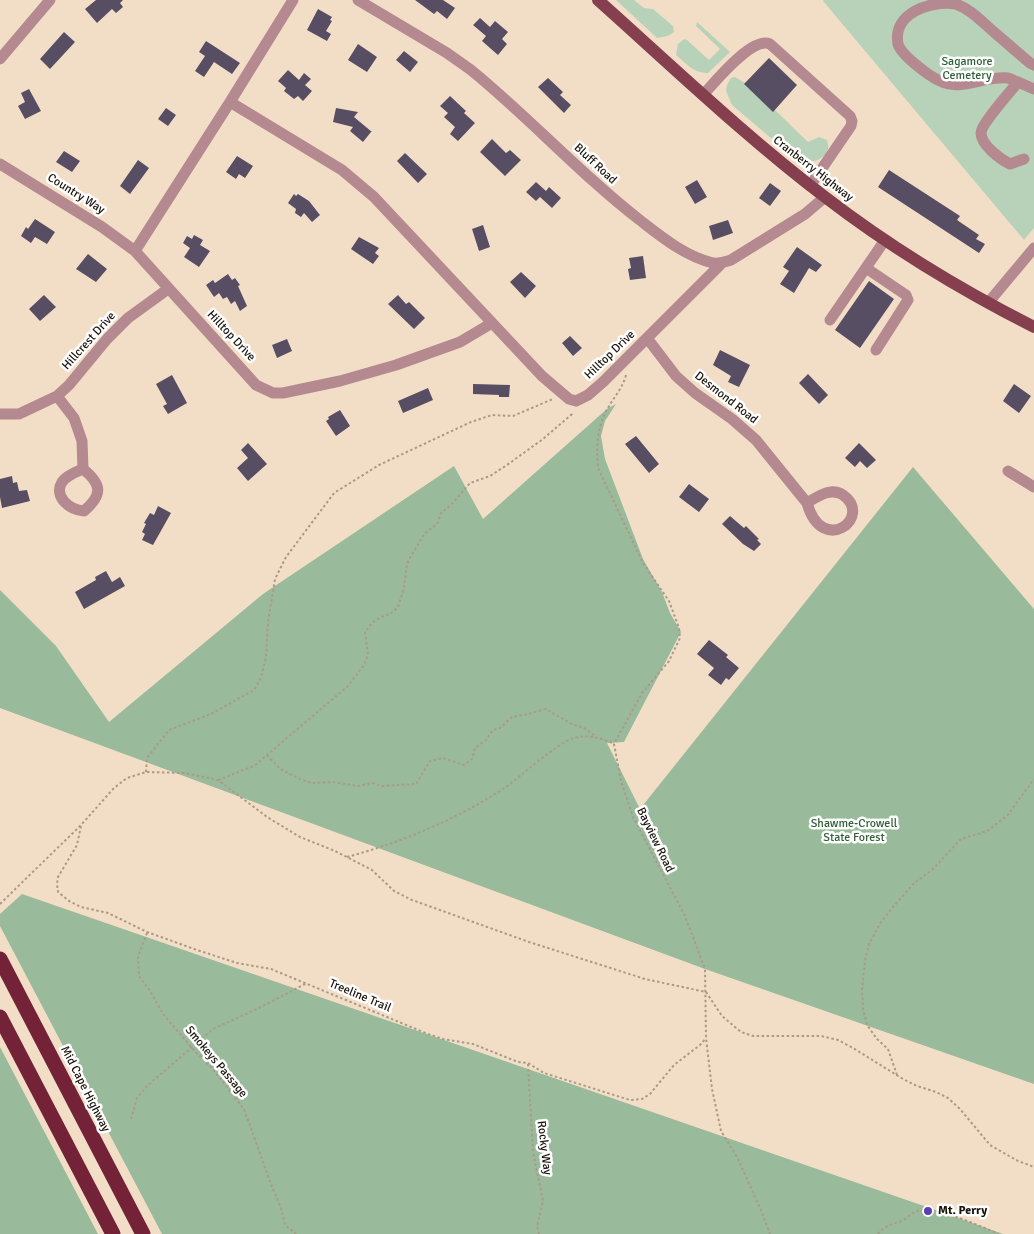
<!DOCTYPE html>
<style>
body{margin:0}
canvas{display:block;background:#f2dec6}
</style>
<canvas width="1034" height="1234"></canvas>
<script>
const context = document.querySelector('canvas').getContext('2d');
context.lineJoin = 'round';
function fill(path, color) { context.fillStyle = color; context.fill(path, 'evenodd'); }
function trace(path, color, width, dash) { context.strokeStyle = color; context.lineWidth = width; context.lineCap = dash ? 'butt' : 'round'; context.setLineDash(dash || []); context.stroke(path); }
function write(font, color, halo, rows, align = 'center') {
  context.font = font + ' Signika,sans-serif'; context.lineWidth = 5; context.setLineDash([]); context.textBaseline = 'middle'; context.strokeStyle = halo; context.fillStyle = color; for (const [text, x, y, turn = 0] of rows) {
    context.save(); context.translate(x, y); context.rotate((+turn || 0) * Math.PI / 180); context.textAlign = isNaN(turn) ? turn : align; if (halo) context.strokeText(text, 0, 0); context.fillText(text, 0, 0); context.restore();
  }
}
fill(new Path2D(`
 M616,0H634L644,8L653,9L673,26L674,32L668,36L657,38Z
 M824,0H1034V228L1024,240L823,1Z
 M697,22L730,52L708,73C694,74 686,63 676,55L678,44L684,39L687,40L709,60L720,49L696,26Z
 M735,77L745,83V85L773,111L775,110L808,142L819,137L827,140C834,158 811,165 798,161L732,105L726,91L727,85L731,78Z`), '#b8d2ba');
fill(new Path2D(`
 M616,404L605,421L601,436L605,459L643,559L662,592L670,613L681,632L624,742L607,743L640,809L913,467L1034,609V1084L705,969L0,708V590L56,646L109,722L263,594L454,466L483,519L608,408Z
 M22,894L950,1215L1003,1234H162L0,926V914Z
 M0,1047L98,1234H0Z`), '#9aba9c');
fill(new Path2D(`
 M96,0H123L120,3L123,7L116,13L112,9L97,23L85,9Z
 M415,0H443L455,8L447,19L437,11L434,14Z
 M318,9L332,17L330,20L332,21L326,31L331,34L327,41L307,30Z
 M480,18L490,27L495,21L508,32L502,39L507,44L498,55L482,41L486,36L473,25Z
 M64,32L75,42L50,69L40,59Z
 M206,41L240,63L232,74L214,62L204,77L195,71L205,56L199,52Z
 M358,44L377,57L367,72L348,60Z
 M404,51L418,62L410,72L396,60Z
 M769,58L797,85L773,112L744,84Z
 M288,70L299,80L304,73L311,79L305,85L312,91L303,101L298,96L294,99L284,91L286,88L278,81Z
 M548,78L563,92L560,95L571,105L564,113L538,87Z
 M29,89L41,111L25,119L18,106L25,102L21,93Z
 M450,96L466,111L464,113L475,123L458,141L450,134L455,127L444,117L448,113L440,106Z
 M166,108L176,115L168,126L158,119Z
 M336,108L358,112L354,117L372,132H371L363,142L350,131L353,127L333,122Z
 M492,139L506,153L510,150L521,160L505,176L480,152Z
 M64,151L80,161L72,172L56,162Z
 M405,153L427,174L418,183L397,161Z
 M237,156L253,166L245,178L239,174L236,179L226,172Z
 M138,160L149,168L130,194L120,186Z
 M889,170L960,216L957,220L979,235L976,239L985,244L979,253L878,187Z
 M697,180L707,197L695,204L685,187Z
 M536,182L546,191L549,187L561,198L552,208L540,197L536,201L526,192Z
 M770,183L781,191L770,206L759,198Z
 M294,194L296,196L298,194L309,201L320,215L312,222L304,213L301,217L295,213L296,209L288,203Z
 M35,219L55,232L47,244L35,237L31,243L21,236L26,227L28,229Z
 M728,220L733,233L713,240L709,226Z
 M483,225L490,247L479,251L472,229Z
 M194,235L203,240L200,245L210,251L199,267L184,257L190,248L183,243L187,236L192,239Z
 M359,237L379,248L375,253L379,256L373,264L351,249Z
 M797,247L822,265L816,272L809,268L794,293L780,284L789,271L783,267Z
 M88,254L107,269L96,282L76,269Z
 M643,256L646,278L630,280L628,269L631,268L629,258Z
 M521,272L536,286L525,298L510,282Z
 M228,274L232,280L235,278L240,285L238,286L247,306L240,311L235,301L231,304L227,297L223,299L219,293L214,297L206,285L213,280L215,283Z
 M869,281L894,299L860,348L835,330Z
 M44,295L56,307L40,321L29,309Z
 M398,295L406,304L409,302L425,318L414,329L388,304Z
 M570,336L582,348L573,356L562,343Z
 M287,339L292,351L277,358L272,345Z
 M720,350L750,365L739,387L728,382L731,376L713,365Z
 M808,374L828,395L819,404L799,383Z
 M172,375L187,403L168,414L163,406L167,404L156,384Z
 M473,384L510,385L509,397H499V395L473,394Z
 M1014,384L1031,396L1019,413L1003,401Z
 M428,388L433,400L403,413L398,401Z
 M340,410L350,426L336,436L326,421L329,419L328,417Z
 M636,436L659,464L649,473L625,444Z
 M248,443L267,464L248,481L237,468L248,458L241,450Z
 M859,443L876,460L867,468L860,461L855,467L845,458Z
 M12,476L13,483L17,482L19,491L27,490L30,501L2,508L0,497V479Z
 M689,484L709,499L699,512L679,497Z
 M158,506L171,513L153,545L142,540L145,534L142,532L146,524L144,523L150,513L154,515Z
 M730,516L744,528L746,526L759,539L757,540L761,544L754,551L743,544L722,524Z
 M106,571L112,582L120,577L125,586L84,609L75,592L96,580L95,577Z
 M709,640L728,655L726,657L739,668L729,680L726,678L721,685L708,675L714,668L697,654Z`), '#584e64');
trace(new Path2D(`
 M626,375C623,387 615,396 609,406C597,426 596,446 598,468L643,563L669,601L679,628L680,638L669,661L642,693L614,744L621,781L633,817L685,916L705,969L706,1038L712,1089L721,1131L737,1157L761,1210L770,1234
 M267,755L280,769L302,780L312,783L333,782L357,786L373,783L382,786L416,784L430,761L443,758L464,765L472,759L475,748L486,740L493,730L500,728L512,717L528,714L546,709L572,724L586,729L595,736
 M146,772L147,758L169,730L211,714L254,690L261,678L266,657L268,622L275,579L286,557L334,493L379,465L471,422L492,415L513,416L553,399
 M218,780L254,766L348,686L364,665L368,655L365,632L373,622L381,617L390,614L398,607L404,588L407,564L411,556L425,533L437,524L441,513L451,505L470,483L490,476L507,465L543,439L572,414V412
 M81,826L77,845L58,877L57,884L58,892L69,901L81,907L108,913L147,932L197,950L237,963L271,969L428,1034L443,1039L473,1044L518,1062L528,1063L544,1073L630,1100L642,1099L650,1094L674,1065L700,1045L706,1038
 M347,857C402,842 455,820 503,789C522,776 555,744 574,738C588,734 602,738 614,744
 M0,904L81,825L114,788L127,778L146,772L185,773L218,780L267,817L300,837L335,851L372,870L394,891L412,900L529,942L645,979L706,992L722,1016L741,1032L753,1036H821L838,1040L853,1048L903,1079L917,1086L936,1092L948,1098L960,1109L990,1145L1018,1161L1034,1167
 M147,933L138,956L139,976L150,991L163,1014L192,1048L211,1067L244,1109L272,1187L281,1208L285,1225L296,1234
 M528,1064L533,1152L543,1201L537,1226L539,1234
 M897,1075L888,1049L877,1039L867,1025L863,1009L862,990L865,961L869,944L881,922L894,906L914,883L932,870L961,839L987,831L1007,816L1034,779
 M131,1119L137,1098L147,1086L213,1029L259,1008L307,983
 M878,1234C884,1226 891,1225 901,1221C907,1219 911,1213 917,1211C936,1205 981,1227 999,1234`), '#a99a87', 2, [2.5, 2.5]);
trace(new Path2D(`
 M293,0L230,102L135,251L256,385L273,393H283L340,381L396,365L460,342L492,323
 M358,0L447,53L471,70C530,118 581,175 641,221C663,238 685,256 713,263C720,264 725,262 731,260L805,214L825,197
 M0,59L50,0
 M1018,82L1034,89
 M703,95C715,82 752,36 770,44L850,116L852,121L851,126L810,186
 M230,102L342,170L374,197L542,376L569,399L576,401L588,395L603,382L721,264
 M1024,159L1010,164C1000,159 981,145 981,133C981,124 1011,91 1018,82C1015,81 1011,79 1008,78C986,75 961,92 940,81C929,76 901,55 898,44C892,13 931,0 956,4C972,10 982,22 995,33C1007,43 1018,53 1030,63L1034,65
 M0,164L102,227L135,251
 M866,268L906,295L908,300L876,350
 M988,303L1034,248
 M830,320L885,240
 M647,338L676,376L695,393L732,419L756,440L807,503C818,496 831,487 843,495C874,517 822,557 807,503
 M57,396L74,418L82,441L83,469C102,484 103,495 84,511C70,510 53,497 62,482C67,475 76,472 83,469
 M0,414H19L57,396L69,385L107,339L128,318L168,289
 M1008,471L1034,487`), '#b48a90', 11);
trace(new Path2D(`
 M598,0C673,67 745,136 825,197C890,247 961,290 1034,327`), '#863f4e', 12);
trace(new Path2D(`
 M0,959L143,1234
 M0,1017L113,1234`), '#742237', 15);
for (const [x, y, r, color] of [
 [928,1211,5,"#5d3db6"]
]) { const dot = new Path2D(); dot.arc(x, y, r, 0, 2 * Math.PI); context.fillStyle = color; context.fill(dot); trace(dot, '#fff', 2); }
write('12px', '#2f5f35', '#fff', [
 ["Sagamore",967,62],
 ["Cemetery",967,76],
 ["Shawme-Crowell",854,824],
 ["State Forest",854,838]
]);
write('12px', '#1a140b', '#fff', [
 ["Bluff Road",595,164,43],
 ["Cranberry Highway",813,169,38],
 ["Country Way",76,194,32],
 ["Hilltop Drive",231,336,47],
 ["Hillcrest Drive",89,341,-48],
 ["Hilltop Drive",610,355,-44],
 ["Desmond Road",726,398,38],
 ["Bayview Road",655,840,64],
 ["Treeline Trail",360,996,23],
 ["Smokeys Passage",216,1062,50],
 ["Mid Cape Highway",85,1089,63],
 ["Rocky Way",544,1148,83]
]);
write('bold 12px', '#1a140b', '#fff', [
 ["Mt. Perry",938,1211]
], 'left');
</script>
